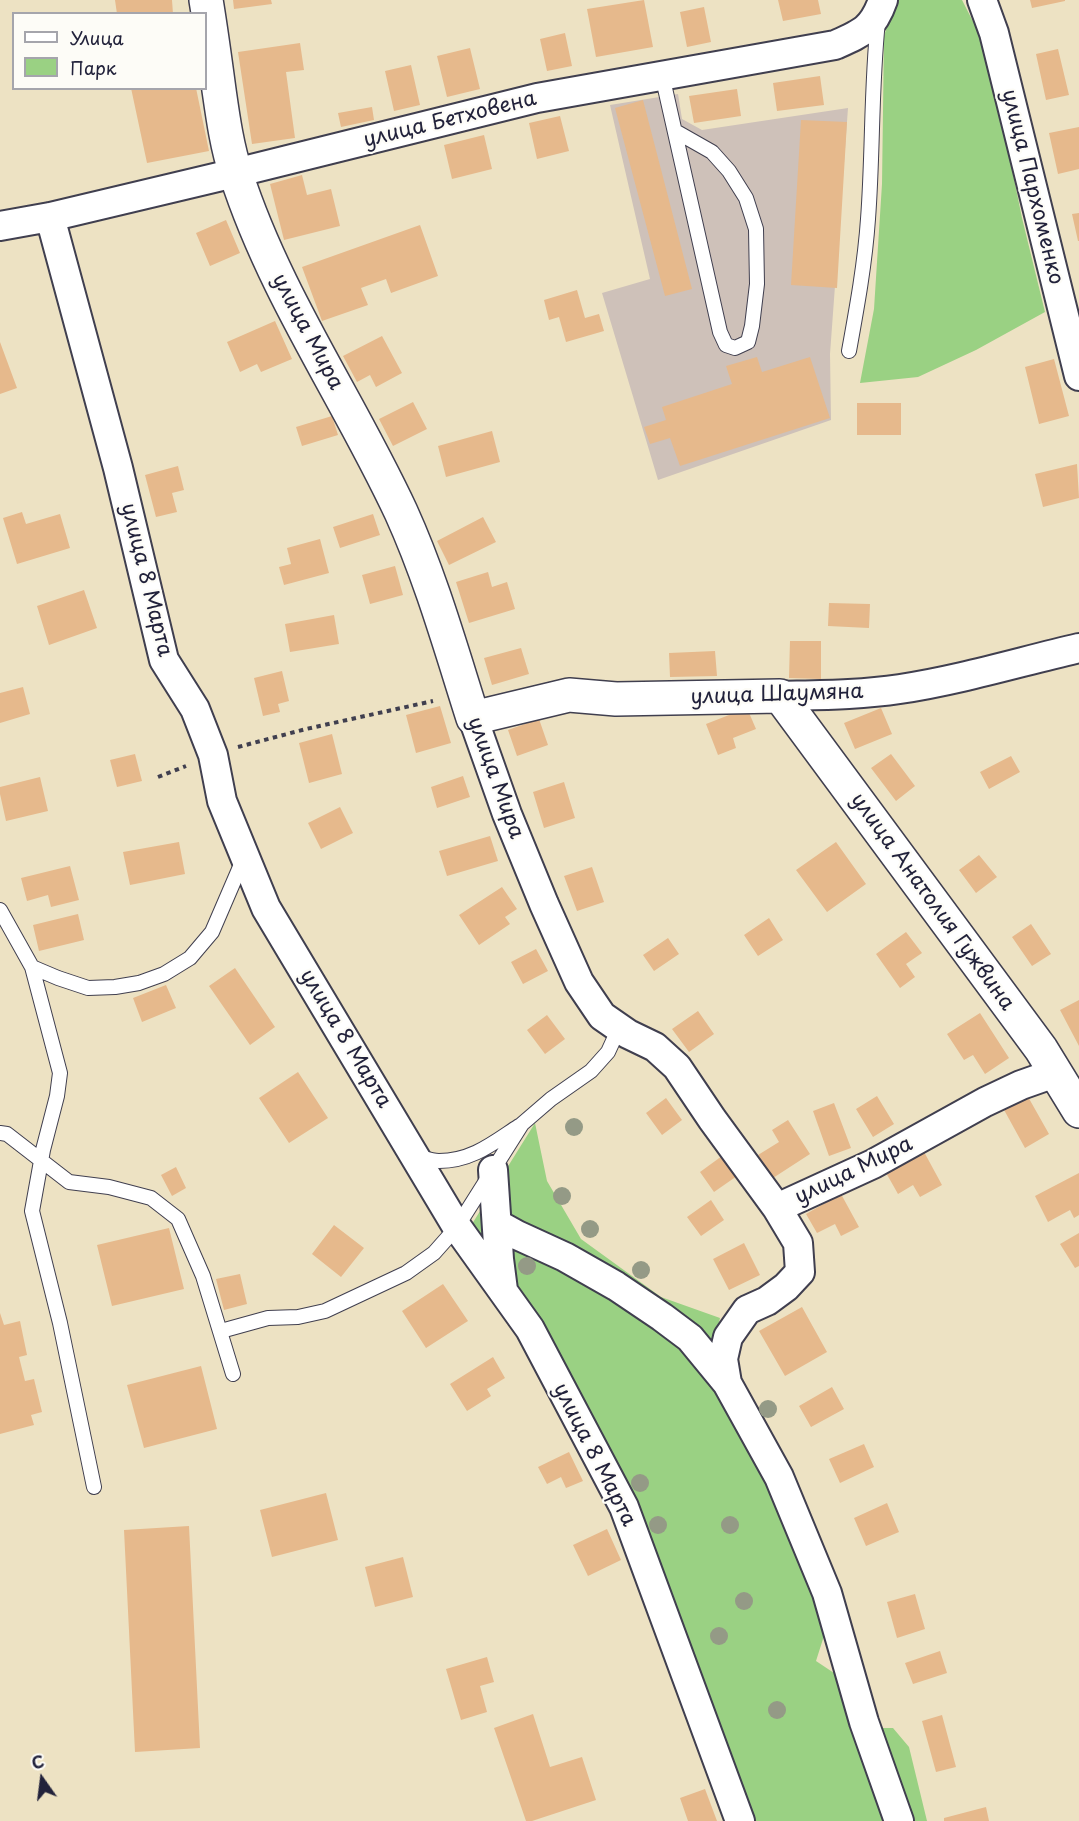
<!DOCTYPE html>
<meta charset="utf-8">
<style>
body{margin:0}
#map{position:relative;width:1079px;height:1821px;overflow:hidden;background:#ede2c3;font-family:"Playpen Sans",sans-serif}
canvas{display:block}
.legend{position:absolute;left:12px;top:12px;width:195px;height:78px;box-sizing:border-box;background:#fdfcf7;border:2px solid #a5a5ac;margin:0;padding:8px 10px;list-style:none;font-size:18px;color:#22223b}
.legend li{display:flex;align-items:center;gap:12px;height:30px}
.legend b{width:30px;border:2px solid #a5a5ac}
.north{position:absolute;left:12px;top:1749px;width:60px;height:60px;-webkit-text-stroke:4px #fdfcf7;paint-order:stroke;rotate:346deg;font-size:16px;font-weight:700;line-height:24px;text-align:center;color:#22223b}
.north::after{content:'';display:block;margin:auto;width:21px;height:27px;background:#22223b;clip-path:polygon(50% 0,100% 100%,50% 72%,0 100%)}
</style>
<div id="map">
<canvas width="1079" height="1821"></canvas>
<ul class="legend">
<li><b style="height:8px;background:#fff"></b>Улица</li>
<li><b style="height:16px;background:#9ad183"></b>Парк</li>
</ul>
<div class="north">С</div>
</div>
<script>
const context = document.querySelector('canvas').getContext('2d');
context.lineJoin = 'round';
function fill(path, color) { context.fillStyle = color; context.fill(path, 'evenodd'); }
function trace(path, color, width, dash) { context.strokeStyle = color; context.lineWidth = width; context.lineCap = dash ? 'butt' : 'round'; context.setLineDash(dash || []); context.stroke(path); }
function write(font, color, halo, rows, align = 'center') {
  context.font = font + ' "Playpen Sans",sans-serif'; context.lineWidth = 4.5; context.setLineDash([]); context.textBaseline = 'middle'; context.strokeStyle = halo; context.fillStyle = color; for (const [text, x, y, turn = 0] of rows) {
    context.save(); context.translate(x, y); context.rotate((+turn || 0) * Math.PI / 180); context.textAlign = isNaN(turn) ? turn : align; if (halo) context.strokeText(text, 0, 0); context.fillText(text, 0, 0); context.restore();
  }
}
fill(new Path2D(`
 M678,94L682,119L702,130L848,108L830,354L831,420L658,480L602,293L650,279L610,105Z`), '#cec1b9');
fill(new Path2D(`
 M895,0H962L988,51L1022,218L1045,312L976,350L918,377L860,383L874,309L882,184L884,36Z
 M535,1123L547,1181L581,1239L661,1297L720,1318L708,1367L752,1444L829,1620L816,1661L840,1677L873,1728H893L909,1747L927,1821H751L640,1526L566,1365L472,1224Z`), '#9ad183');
fill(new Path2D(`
 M115,0H172L173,14H117Z
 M233,0H271L272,4L234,9Z
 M644,0L653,47L596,57L587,9Z
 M778,0H818L821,14L783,21Z
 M1030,0H1065V1L1032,8Z
 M704,7L711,42L687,47L680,12Z
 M565,33L572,66L547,71L540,39Z
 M300,43L304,70L286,72L295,138L252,144L238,52Z
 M470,48L480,89L447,97L437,56Z
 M1058,49L1069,95L1046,100L1036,54Z
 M411,65L420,105L394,111L385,71Z
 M820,76L824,105L777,111L773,83Z
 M131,88H196L209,151L147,163Z
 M737,89L741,116L694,123L689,96Z
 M643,100L692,289L665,296L615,108Z
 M372,107L374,120L341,127L338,113Z
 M560,116L569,151L537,159L529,123Z
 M801,120L847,122L837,288L791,285Z
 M1079,127V169L1058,174L1049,133Z
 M484,135L492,169L452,179L444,145Z
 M302,175L307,195L331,189L340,226L284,240L270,184Z
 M1079,213V241H1078L1072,214Z
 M226,220L240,253L210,266L196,233Z
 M420,225L438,276L391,293L386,279L361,288L368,305L322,321L302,267Z
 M577,290L585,318L599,314L604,331L566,342L559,317L549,320L544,300Z
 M275,321L292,359L261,372L257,364L240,372L227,342Z
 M382,336L402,373L376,387L370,375L357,382L343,356Z
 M0,342L17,388L0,394Z
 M757,357L762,372L810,357L830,418L680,466L670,438L650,444L644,427L666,420L662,407L732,384L726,366Z
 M1054,359L1069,416L1039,424L1025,367Z
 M413,402L427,429L393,446L379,419Z
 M857,403H901V435H857Z
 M332,416L338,435L302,446L296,427Z
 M492,431L500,462L446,477L438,446Z
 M1077,464L1079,498L1043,507L1035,474Z
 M178,466L184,490L172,493L177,512L156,517L145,475Z
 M22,512L26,524L60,514L70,548L17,564L3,518Z
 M373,514L380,535L340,548L333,527Z
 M483,517L496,542L449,565L437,541Z
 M320,539L329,573L284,585L279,567L291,564L287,548Z
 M395,566L403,595L370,604L362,575Z
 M488,572L492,587L507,582L515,609L469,623L456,582Z
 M84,590L97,628L49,645L37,606Z
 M829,603L870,604L869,628L828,626Z
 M334,615L339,644L290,652L285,624Z
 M790,641H821V679L789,678Z
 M521,648L529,674L492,685L484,658Z
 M715,651L717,676L670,677L669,653Z
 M282,671L289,701L278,704L280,712L263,716L254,678Z
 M23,687L30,714L0,723V693Z
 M440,706L451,743L416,753L406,715Z
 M747,708L756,729L733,738L736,748L718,755L706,724Z
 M881,708L892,734L855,749L844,723Z
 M539,719L548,745L517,756L508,730Z
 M332,734L342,774L309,783L299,743Z
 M135,754L142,781L117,787L110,760Z
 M891,754L915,786L896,801L871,768Z
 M1011,756L1020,772L989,789L980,772Z
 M463,776L470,797L437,808L431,787Z
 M40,777L48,811L6,821L0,794V787Z
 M564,782L575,818L544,828L533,792Z
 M340,807L353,833L321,849L308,823Z
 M490,836L498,861L447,876L439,851Z
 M179,842L185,874L130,885L123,852Z
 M836,842L866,884L827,912L796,870Z
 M979,855L997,877L976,893L959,870Z
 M70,866L79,900L51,907L48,895L27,901L21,878Z
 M592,867L604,902L577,911L564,876Z
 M502,887L517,909L505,917L510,924L479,945L459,915Z
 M78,914L84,940L39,951L33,925Z
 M769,918L783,940L758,956L744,935Z
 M1031,924L1051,954L1032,966L1012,937Z
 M906,932L922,953L906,964L915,977L900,988L876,954Z
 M668,938L679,954L654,971L643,955Z
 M536,949L548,971L523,984L511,962Z
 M235,968L275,1027L250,1045L209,986Z
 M166,985L176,1008L142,1022L133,998Z
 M1079,1000V1046L1060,1010Z
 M698,1011L714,1034L689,1052L672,1029Z
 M980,1013L1009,1058L985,1074L973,1055L964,1060L947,1034Z
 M547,1015L565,1039L545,1054L527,1030Z
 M298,1072L328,1118L289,1143L259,1098Z
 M1027,1095L1049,1134L1025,1148L1003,1108Z
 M877,1096L894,1124L873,1137L856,1109Z
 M666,1098L682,1120L662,1135L646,1113Z
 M834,1103L851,1148L829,1156L813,1111Z
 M788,1120L810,1154L773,1178L758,1155L779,1142L772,1130Z
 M923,1150L942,1185L920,1197L913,1185L898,1194L885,1171Z
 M722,1156L737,1176L714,1192L700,1172Z
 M176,1167L186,1188L172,1196L161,1175Z
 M1079,1173V1215L1074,1218L1070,1210L1048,1222L1035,1196Z
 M841,1194L859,1227L841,1236L835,1224L817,1233L806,1214Z
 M711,1200L724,1220L701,1236L687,1217Z
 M334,1225L364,1248L341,1277L312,1254Z
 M169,1228L184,1289L112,1306L97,1245Z
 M1079,1233V1266L1075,1268L1060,1244Z
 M744,1243L760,1275L729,1290L713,1259Z
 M240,1274L247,1304L224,1310L216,1279Z
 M443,1284L468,1321L426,1348L402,1311Z
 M802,1307L827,1352L785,1376L759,1331Z
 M0,1313L4,1325L20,1321L27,1355L19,1357L25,1381L34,1379L42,1412L31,1415L34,1425L0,1434Z
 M493,1357L505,1378L487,1389L491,1396L467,1411L450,1384Z
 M201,1366L217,1429L144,1448L127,1385Z
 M832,1387L844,1409L811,1427L799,1406Z
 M864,1444L874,1467L840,1483L829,1459Z
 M569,1452L583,1481L566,1488L561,1477L547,1484L538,1467Z
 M326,1493L338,1540L272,1557L260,1510Z
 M887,1503L899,1532L866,1546L854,1518Z
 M189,1526L200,1748L135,1752L124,1530Z
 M607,1529L621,1560L588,1576L573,1545Z
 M403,1557L413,1597L375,1607L365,1567Z
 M915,1594L925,1629L897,1638L887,1602Z
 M940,1651L947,1673L913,1684L905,1663Z
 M487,1657L494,1682L480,1686L487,1712L461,1720L446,1669Z
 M533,1714L550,1767L582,1757L596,1800L532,1821H526L494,1728Z
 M942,1715L956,1767L936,1772L922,1721Z
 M705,1789L717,1821H688L680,1798Z
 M986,1807L989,1821H944V1818Z`), '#e6b98c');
const service = new Path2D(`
 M662,75L720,332L726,345L735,348L748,342L752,326L757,284L756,229L746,198L729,171L712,152L675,131
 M849,351C857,307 865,263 868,219C873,153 871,87 878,21
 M0,910L32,967L58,978L88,988L115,987L139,983L164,974L190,958L212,932L243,860
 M32,967L60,1073L57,1096L43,1150L32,1211L60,1323L94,1487
 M0,1133L7,1134L69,1182L109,1187L151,1198L178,1219L203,1276L233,1374
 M416,1156C424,1158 432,1161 439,1161C472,1161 493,1143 519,1126
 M221,1331L268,1318L298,1317L325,1311L406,1273L434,1253L457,1227L522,1124L551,1099L591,1071L608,1052L619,1028`);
const minor = new Path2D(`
 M982,0L994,33L1079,376
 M50,217L118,468L164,660L195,709L213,755L222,801L266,908L457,1227L530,1329L624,1507L740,1821
 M0,226L50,217L235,173L537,98L835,45C862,33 873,29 883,0
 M780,696C820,695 860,695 900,689C960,680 1019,662 1079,648
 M473,718L507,814L544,904L579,982L602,1016L628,1034L655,1047L677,1067L712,1119L777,1208L873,1164L985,1102L1021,1085L1055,1073
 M493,1170L499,1259L503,1290
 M777,1208L798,1243L800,1272L786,1287L767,1301L747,1310L728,1337L723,1359L727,1383L779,1477L827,1593L864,1722L899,1821
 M497,1224L517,1235L565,1257L616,1286L662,1317L690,1338L727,1383`);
const tertiary = new Path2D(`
 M206,0C211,30 215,60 219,90C223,118 227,147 236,174C275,295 348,398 401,512C431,578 451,649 473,718L569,695L616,699L780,696L1041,1049L1079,1111`);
trace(service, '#403f4f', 16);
trace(minor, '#403f4f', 32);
trace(tertiary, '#403f4f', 36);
trace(new Path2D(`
 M238,747L306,729L433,701
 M158,777L186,766`), '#403f4f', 4, [4.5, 4.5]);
trace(service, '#fff', 14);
trace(minor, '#fff', 28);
trace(tertiary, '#fff', 33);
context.fillStyle = '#949a86';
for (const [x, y] of [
 [574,1127],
 [562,1196],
 [590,1229],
 [527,1266],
 [641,1270],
 [768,1409],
 [640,1483],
 [658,1525],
 [730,1525],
 [744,1601],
 [719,1636],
 [777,1710]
]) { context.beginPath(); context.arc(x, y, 9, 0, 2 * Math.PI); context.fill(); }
write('21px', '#22223b', '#fdfcf7', [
 ["улица Бетховена",450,120,-14],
 ["улица Пархоменко",1032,187,76],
 ["улица Мира",307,332,62],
 ["улица 8 Марта",146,580,76],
 ["улица Шаумяна",777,695,-2],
 ["улица Мира",495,778,70],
 ["улица Анатолия Гужвина",932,902,54],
 ["улица 8 Марта",345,1039,59],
 ["улица Мира",854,1171,-26],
 ["улица 8 Марта",594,1455,63]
]);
</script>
